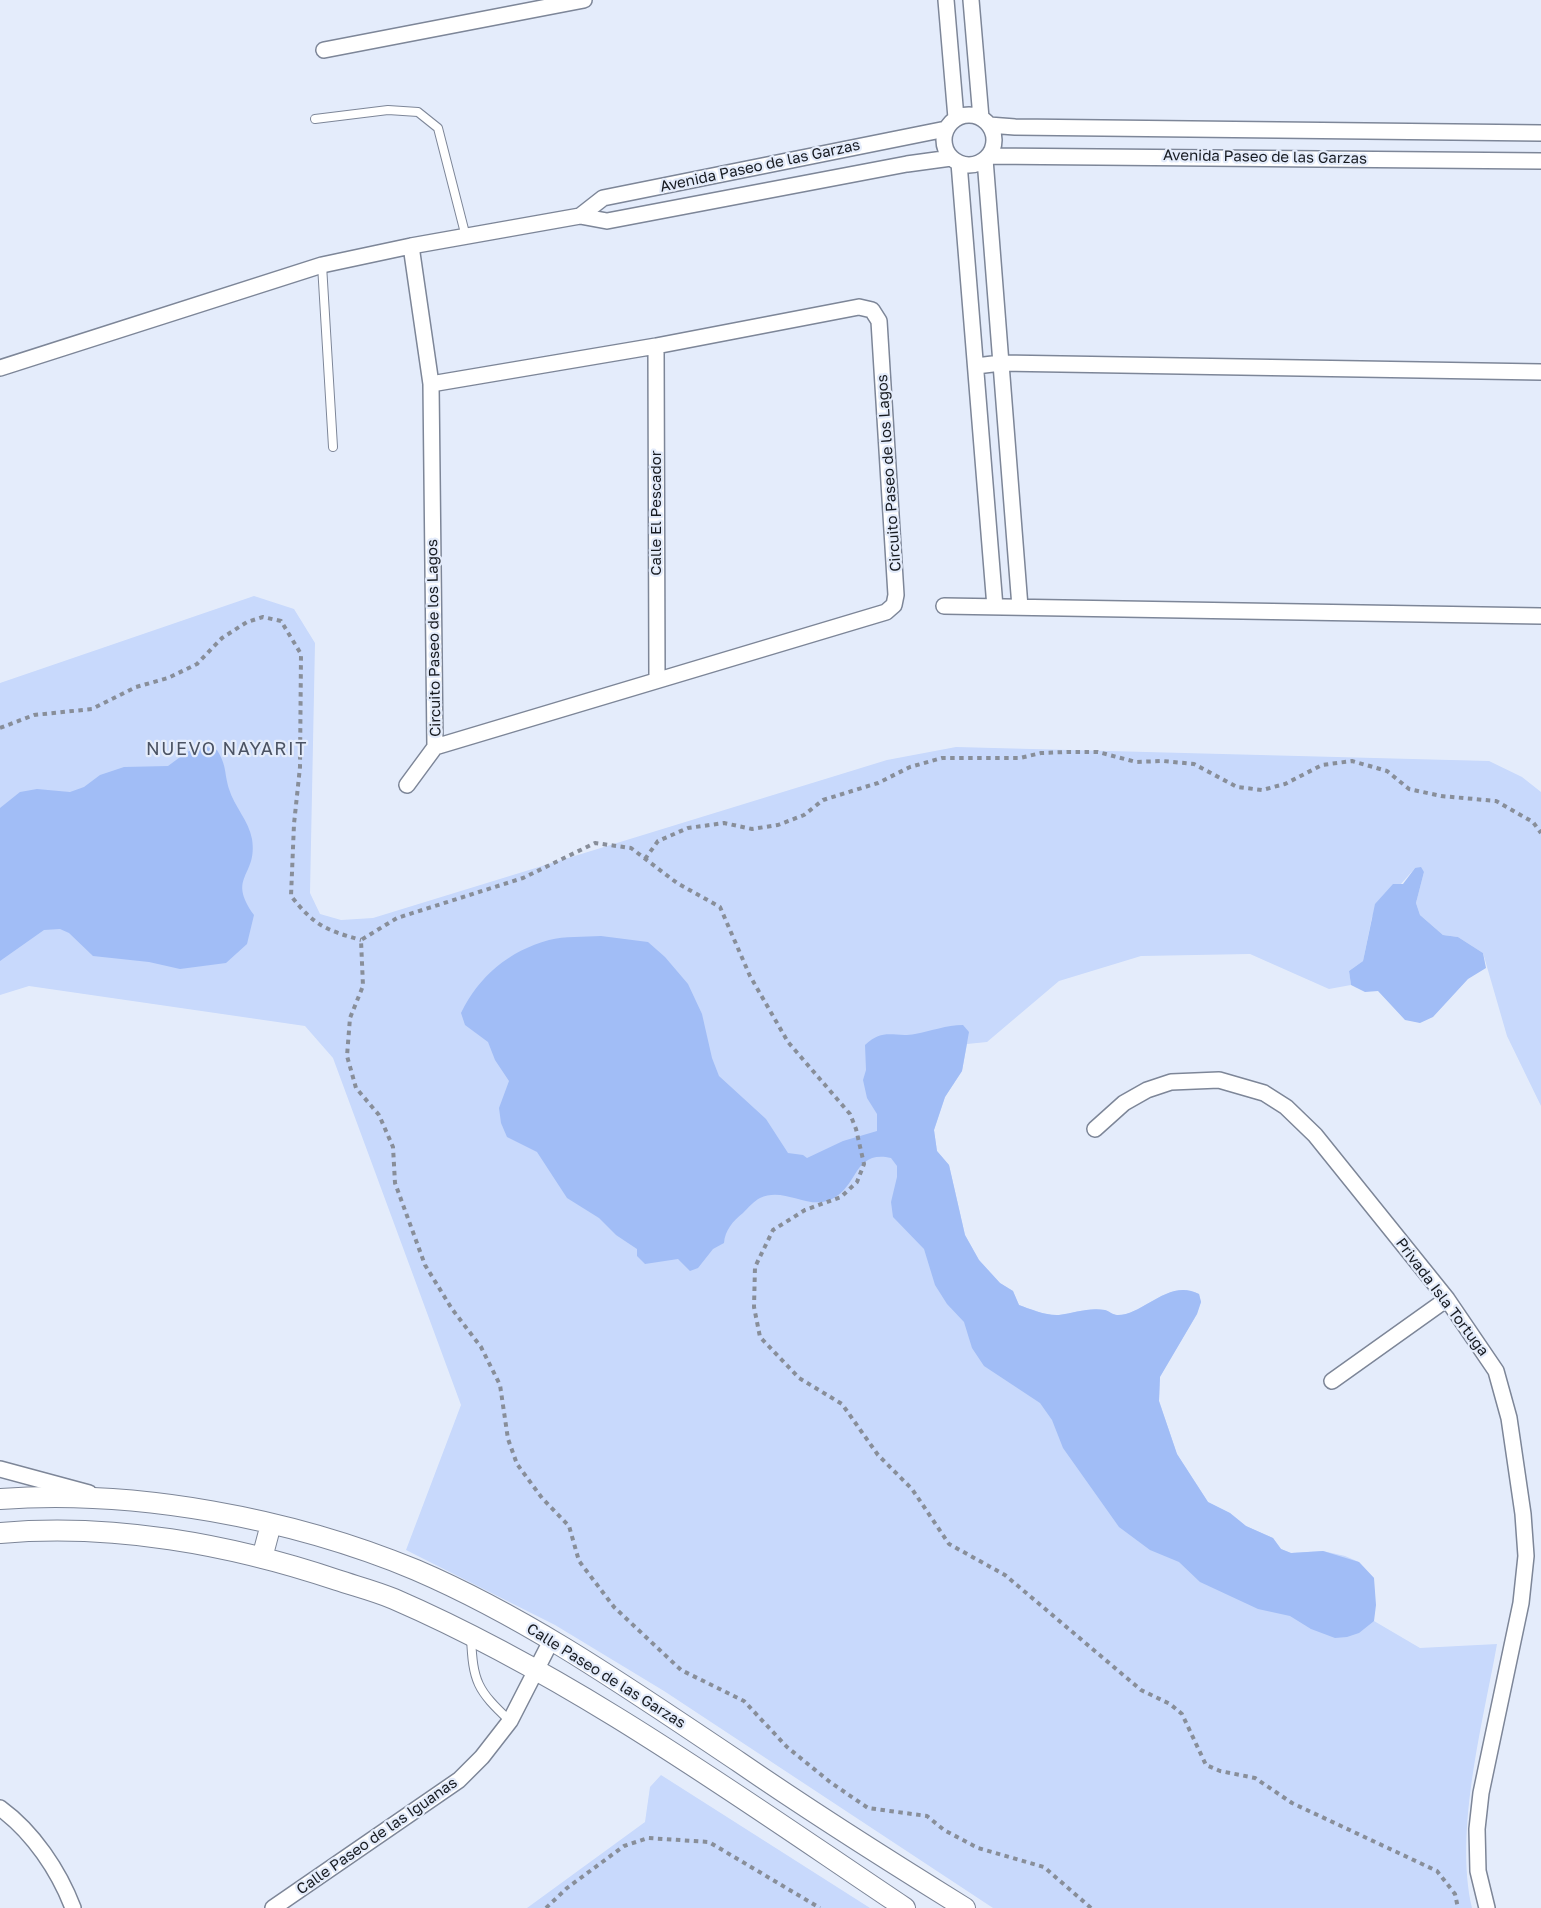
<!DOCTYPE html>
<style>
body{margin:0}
canvas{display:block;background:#e4ecfb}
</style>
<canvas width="1541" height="1908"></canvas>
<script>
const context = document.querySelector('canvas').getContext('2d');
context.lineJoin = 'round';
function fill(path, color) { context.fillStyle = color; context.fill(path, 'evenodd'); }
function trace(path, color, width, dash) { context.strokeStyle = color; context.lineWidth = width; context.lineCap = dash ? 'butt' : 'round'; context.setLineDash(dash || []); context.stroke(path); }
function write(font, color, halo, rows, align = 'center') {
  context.font = font + ' "Golos Text",sans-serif'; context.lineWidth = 4.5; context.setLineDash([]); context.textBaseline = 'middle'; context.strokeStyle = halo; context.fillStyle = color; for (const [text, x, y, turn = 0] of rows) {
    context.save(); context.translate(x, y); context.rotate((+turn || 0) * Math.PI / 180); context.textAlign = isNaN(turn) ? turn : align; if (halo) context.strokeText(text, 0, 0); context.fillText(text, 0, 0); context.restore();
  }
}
fill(new Path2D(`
 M254,596L294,609L315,643L310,893L320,914L341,920L373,918L887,760L956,747L1489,761L1522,777L1541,792V1106L1507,1036L1483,953L1458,937L1443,935L1420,915L1416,903L1424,872L1415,868L1372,917L1363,961L1349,971L1351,985L1329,989L1250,954L1141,956L1059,981L987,1042L967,1044L962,1071L945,1097L934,1130L937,1151L949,1165L965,1235L979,1260L1000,1283L1013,1291L1019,1305C1030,1309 1047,1316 1059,1315C1074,1313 1089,1307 1105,1310C1109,1311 1113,1315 1117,1315C1143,1316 1168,1278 1199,1294L1201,1302L1197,1314L1160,1376L1159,1401L1177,1454L1208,1502L1230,1513L1246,1526L1273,1538L1281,1549L1291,1553L1323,1551L1345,1556L1359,1562L1374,1578V1621L1420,1648L1497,1644C1483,1723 1454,1830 1472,1908H993L664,1691L555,1625L406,1550L461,1405L333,1058L305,1026L29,986L0,995V683Z
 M661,1775L870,1908H527L645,1822L650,1787Z`), '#c8d9fc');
fill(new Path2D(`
 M203,746L217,750C227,766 224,772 229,789C234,806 249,821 252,839C258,877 226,876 254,915L247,944L226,963L180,969L149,962L93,956L69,933L60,929L44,930L0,961V808L20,792L37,789L70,792L84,787L100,775L124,767L168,766L187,752Z
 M1421,867L1424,872L1416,903L1420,915L1443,935L1458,937L1483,953L1486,968L1468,979L1433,1017L1420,1023L1405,1020L1378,991L1365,992L1351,985L1349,971L1363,961L1375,904L1393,884H1403L1415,868Z
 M601,936L648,942L665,957L688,984L702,1014L712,1058L719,1076L766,1119L788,1153L803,1155L807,1158L843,1141L877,1131V1114L867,1098L863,1080L866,1070L865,1045C884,1027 894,1038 915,1034C932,1031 946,1025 963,1025L969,1032L962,1071L945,1097L934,1130L937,1151L949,1165L965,1235L979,1260L1000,1283L1013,1291L1019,1305C1030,1309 1047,1316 1059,1315C1074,1313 1089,1307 1105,1310C1109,1311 1113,1315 1117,1315C1143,1316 1168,1278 1199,1294L1201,1302L1197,1314L1160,1377L1159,1401L1177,1454L1208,1502L1230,1513L1246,1526L1273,1538L1281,1549L1291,1553L1323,1551L1359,1562L1374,1578L1376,1605L1374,1621L1359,1633L1347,1637L1335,1638L1311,1629L1290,1616L1258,1609L1200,1582L1179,1562L1150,1550L1119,1527L1063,1448L1052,1420L1040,1403L984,1366L972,1348L964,1322L947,1304L935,1285L924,1249L893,1217L891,1202L897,1177V1166L891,1158C853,1150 859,1186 832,1199C809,1211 784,1186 760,1198C754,1201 748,1208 743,1213C733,1221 725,1230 724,1243L713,1249L698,1268L690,1271L678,1259L645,1264L637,1256V1249L616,1235L599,1218L567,1198L537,1152L507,1137L501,1123L499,1108L509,1081L495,1060L488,1042L465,1025L461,1013C479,976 509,951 549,940C565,936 584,937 601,936Z`), '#a1bdf6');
const service = new Path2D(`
 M315,119L388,110L418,112L438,128L466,237
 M322,265L333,447
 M471,1637C473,1682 477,1690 510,1721`);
const minor = new Path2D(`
 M946,0L956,118
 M971,0L981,118
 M324,50L584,0
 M944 140a25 25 0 1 1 50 0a25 25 0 1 1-50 0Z
 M989,125L1015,127L1541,133
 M988,156L1541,161
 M985,159L1020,607
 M959,163L995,607
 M580,216L603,198L946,129
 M411,246L431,384L435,747
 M656,346L657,680
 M976,366L1001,363L1541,372
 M0,368L322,265L411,246L580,216L607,221L907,164L951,158
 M944,606L1541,616
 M407,785L435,747L886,612L894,605L896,595L879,321L872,310L859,307L656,346L431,384
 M1095,1129L1124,1103L1147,1090L1171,1082L1219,1080L1264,1093L1286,1107L1315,1135L1447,1299L1496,1371L1509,1418L1523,1514L1526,1556L1521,1603L1481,1793L1477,1829L1478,1871L1487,1908
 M1332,1381L1447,1299
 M0,1469L89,1493
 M0,1808C33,1832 59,1871 73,1908
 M273,1908L459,1780L482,1757L510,1721L552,1639`);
const tertiary = new Path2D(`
 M0,1499C135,1489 291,1518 416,1570C532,1620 634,1692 739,1762C813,1813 889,1861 965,1908
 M0,1533C112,1523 230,1544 337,1580C355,1586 375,1591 394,1599C574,1677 742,1799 905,1908
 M262,1558L271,1524`);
trace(service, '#7d8698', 10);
trace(minor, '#7d8698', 18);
trace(tertiary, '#7d8698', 22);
trace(new Path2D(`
 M0,728L34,715L92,709L136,687L168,678L197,664L222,638L247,622L263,617L281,621L301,654L300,767L294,824L291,896C314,925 325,930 361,940
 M645,859L658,841L688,828L724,823L752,829L778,825L804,815L823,800L878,783L910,767L942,758H1020L1041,753L1067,752H1098L1136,762L1163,761L1194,764L1237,787L1262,790L1285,784L1322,765L1352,761L1387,771L1409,789L1441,796L1496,801L1533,822L1541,833
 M546,1908L567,1888L624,1846L648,1838L709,1842L820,1908
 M1091,1908L1044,1867L978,1848L944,1830L927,1816L868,1808L830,1782L787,1747L744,1701L681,1670L614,1607L579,1561L569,1526L542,1498L517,1464L508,1439L500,1385L481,1347L452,1309L425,1265L395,1183L393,1147L379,1115L356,1088L347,1056L350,1018L363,986L361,940L397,918L523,878L595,843L631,848L677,883L720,907L750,976L788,1042L850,1114L856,1129L864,1164L857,1182L841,1197L805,1210L773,1230L755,1267L754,1307L760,1337L799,1378L842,1404L878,1455L912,1489L949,1544L1005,1575L1141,1690L1170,1704L1182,1714L1206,1765L1220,1771L1255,1778L1292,1803L1437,1871L1455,1894L1458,1908`), '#888e99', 4, [4.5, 4.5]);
trace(service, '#fff', 8);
trace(minor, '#fff', 15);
trace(tertiary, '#fff', 20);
write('15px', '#171b21', '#e4ecfb', [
 ["Avenida Paseo de las Garzas",1265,157,1],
 ["Avenida Paseo de las Garzas",760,166,-12],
 ["Circuito Paseo de los Lagos",889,473,-94],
 ["Calle El Pescador",656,513,-90],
 ["Circuito Paseo de los Lagos",434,638,-91],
 ["Privada Isla Tortuga",1442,1297,53],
 ["Calle Paseo de las Garzas",606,1676,32],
 ["Calle Paseo de las Iguanas",377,1836,-35]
]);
context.letterSpacing = '1.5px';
write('18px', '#4b5363', '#e4ecfb', [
 ["NUEVO NAYARIT",227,749]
]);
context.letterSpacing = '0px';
</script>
